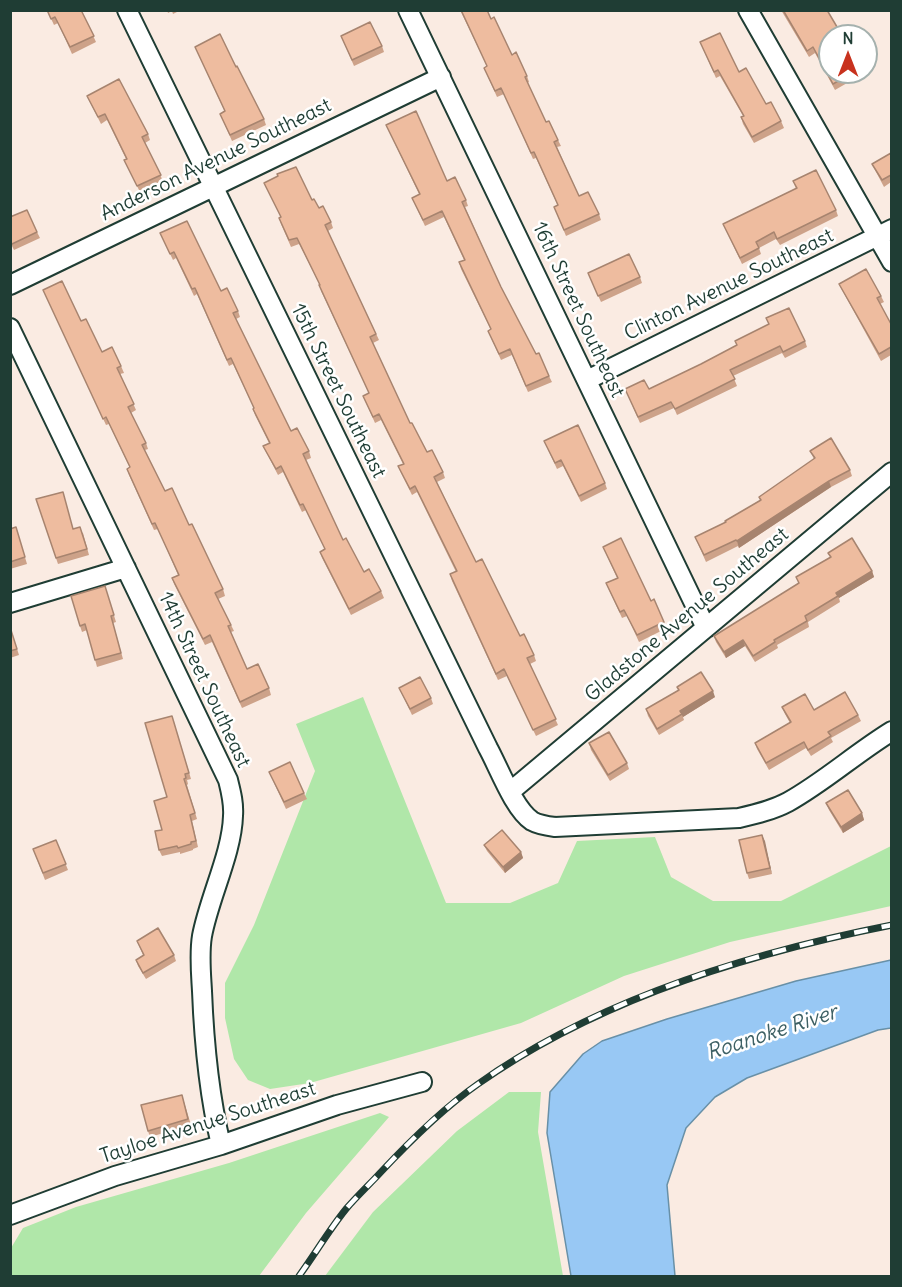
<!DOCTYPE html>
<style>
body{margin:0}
#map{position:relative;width:902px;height:1287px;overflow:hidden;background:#faebe2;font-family:Delius,sans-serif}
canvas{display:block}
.frame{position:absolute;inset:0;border:12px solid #1f3d34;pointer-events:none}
.north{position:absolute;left:818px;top:24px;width:60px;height:60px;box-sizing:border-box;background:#fff;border:2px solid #a5b1ae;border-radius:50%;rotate:0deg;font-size:16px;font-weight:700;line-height:24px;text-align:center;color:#1f3d34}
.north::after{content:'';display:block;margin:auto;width:21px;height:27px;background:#c8321e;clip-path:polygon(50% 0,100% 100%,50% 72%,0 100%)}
</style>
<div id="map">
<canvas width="902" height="1287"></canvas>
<div class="frame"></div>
<div class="north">N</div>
</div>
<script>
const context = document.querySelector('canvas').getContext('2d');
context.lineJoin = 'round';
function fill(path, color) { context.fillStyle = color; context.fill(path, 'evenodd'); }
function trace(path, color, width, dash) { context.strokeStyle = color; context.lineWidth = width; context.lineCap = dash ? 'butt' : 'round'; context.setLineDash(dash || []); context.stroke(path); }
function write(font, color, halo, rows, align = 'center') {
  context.font = font + ' Delius,sans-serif'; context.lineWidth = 5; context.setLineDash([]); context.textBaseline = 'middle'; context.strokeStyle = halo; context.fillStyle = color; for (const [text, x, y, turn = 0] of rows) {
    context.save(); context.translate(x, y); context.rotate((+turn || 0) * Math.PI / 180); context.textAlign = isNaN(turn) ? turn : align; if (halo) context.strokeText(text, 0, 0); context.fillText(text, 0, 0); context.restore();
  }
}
fill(new Path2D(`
 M363,697L446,903H510L558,883L577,841L655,837L671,877L713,901H781L891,846V906L730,942L624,976L521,1023L310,1083L270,1089L248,1080L234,1059L225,1018V983L254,925L315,771L296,724Z
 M509,1092H541L538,1132L563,1276H325L373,1212L457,1131Z
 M380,1113L389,1117L306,1213L259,1276H11V1248L23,1228L76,1207L229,1163Z`), '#b0e7a9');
const water = new Path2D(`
 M891,960V1028L878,1030L747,1078L715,1097L686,1128L667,1185L675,1276H571L547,1133L550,1092L583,1054L602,1041L667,1019L796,981Z`);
fill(water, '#98c8f4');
trace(water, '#6890a7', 1.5);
const street = new Path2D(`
 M127,10L488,748C499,768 514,809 532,821C539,825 547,826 555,827L739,818C756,814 773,810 788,802C824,782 856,753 892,731
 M408,10L706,628
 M748,10L892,262
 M10,285L441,77
 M10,328L228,780C231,792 234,803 233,816C232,853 209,898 202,936C199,954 201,973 202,991C204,1042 209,1095 221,1145
 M587,380L892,229
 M10,603L126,568
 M511,791L892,472
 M10,1215L115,1176L221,1145L337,1105L422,1082`);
trace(street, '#1f3d34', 22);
trace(street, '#fff', 18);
const rail = new Path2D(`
 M299,1276C315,1254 329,1230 346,1209C357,1196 369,1185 380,1173C410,1141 442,1109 478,1084C598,999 749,953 892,925`);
trace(rail, '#1f3d34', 7);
trace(rail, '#fff', 4.5, [14]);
fill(new Path2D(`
 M47,10H85L82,12L96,42L72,54L58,23L54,25Z
 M167,10H181L173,14L172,11L168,13Z
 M460,10H487L491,19L512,55L527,76L529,82L527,83L546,122L558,140L561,146L557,147L579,196L599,214L601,220L566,236L554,207L558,206L536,158L533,159L504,94L497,97L484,68L487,66Z
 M781,10H827L841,36H830L851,72L854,79L835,90L815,53L809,57Z
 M341,36L382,46L384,52L354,66Z
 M700,42L739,72L766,104L781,121L784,128L754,143L743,124L741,117L743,116L720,76L716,78Z
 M195,47L236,67L264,119L266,125L232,141L220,114L225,112Z
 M87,96L148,134L150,140L145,143L163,181L140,192L124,160L126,159L107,120L101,124Z
 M386,125L447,181L466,200L468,206L465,207L501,287L536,354L549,376L552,382L528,392L512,355L501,360L488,331L491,330L461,269L459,262L464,260L444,217L425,226L412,198L419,194Z
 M891,153V182L884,187L875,170L872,164Z
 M793,181L836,210L838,216L780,245L776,239L759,248L761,254L742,264L723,224L796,189Z
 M264,183L312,200L331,222L333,228L328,231L379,340L373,343L410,423L427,452L443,472L445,478L437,482L476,562L520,636L534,655L536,661L530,664L558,725L536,736L507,676L498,680L452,581L450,574L456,572L417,492L412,495L401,473L398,466L403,464L381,420L375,423L363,396L369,393L321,291L320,285L299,244L291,247L281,224L279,218L281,217Z
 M10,217L37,232L40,238L14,250L10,242Z
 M160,233L221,291L238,311L240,317L236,319L291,431L309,451L311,458L306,460L343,540L364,572L381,591L384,598L351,615L322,558L320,552L325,549L306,510L302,512L283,472L278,475L266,452L263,446L269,443L255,415L253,409L254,408L233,364L229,366L197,294L194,296L176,258L173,260Z
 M588,273L640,277L642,283L601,302Z
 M839,284L881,296L884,302L880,304L891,324V355L881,361L842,290Z
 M43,290L81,321L102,352L121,366L124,373L120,374L136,410L131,413L146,443L148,449L145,450L165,491L189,525L223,589L225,596L218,599L234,631L231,632L247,669L269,688L271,695L242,708L212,642L205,645L174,584L172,578L178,575L158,529L154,530L129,475L127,469L130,468L109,424L106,425Z
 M766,318L805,341L807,347L785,358L782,353L733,376L737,386L677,415L674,408L640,423L625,389H649L701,364L737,345L769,325Z
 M544,441L605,483L607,489L581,502L563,466L557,469Z
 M810,451L850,470L852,476L831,487L739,548L738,546L706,562L695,537L726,522L760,500L759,497L814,459Z
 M36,499L74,529L83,533L89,555L58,564Z
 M16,527L27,564L10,569V529Z
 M603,547L651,601L664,622L667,628L639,642L627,616L622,618L609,590L606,583L617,578Z
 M828,553L872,571L874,577L839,598L840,602L808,622L809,627L777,645L778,648L755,662L745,646L726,658L716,642L714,636L799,583L796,577L830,557Z
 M105,586L116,622L113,623L123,659L97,667L87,630L82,632L80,626Z
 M10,627L19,655L10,658Z
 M677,687L715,697L683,717L684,720L659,735L648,716L646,709L679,690Z
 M399,688L431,698L433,704L412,715Z
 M782,707L814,710L858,715L861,721L831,738L833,742L811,756L806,748L769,770L757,749L755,743L790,723L785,714Z
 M174,722L191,779L187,780L188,784L187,785L197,819L192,821L198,847L193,849V850L180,854V852L162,856L159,850L162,830L167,797Z
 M589,743L627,763L629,769L610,781L591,750Z
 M269,772L304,793L307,799L286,809Z
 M826,803L862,813L864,820L843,833L829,810Z
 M762,835L772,874L749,879L747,873Z
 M56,840L68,870L45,880L33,849Z
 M484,845L521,852L523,858L505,873L487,851Z
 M137,941L174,955L176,961L146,979L138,966L136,960L143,955Z
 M182,1095L191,1125L150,1137L148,1131Z`), '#cda289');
fill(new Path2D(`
 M829,481L831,487L739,548L737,541Z
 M872,571L874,577L839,598L836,593Z
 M743,640L745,646L726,658L724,652Z
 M713,691L715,697L683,717L680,711Z
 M862,813L864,820L843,833L841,827Z
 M762,835L765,841L772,874L770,868Z
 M521,852L523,858L505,873L503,867Z`), '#a7846f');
const building = new Path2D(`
 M47,10H81L94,36L70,47L55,17L51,19Z
 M461,10H487L491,19L494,17L512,55L516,52L527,76L525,77L546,122L549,121L558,140L554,142L579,196L588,192L599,214L564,230L554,207L558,205L534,152L531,153L501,88L495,91L484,68L487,66Z
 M783,10H827L840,32L832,36H830V72H851L852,73L833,84L813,47L807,51Z
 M370,22L382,46L352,60L341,36Z
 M720,33L739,72L746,68L766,104L771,102L781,121L752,137L741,117L744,116L718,70L714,72L700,42Z
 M220,34L236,67L237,66L264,119L230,135L220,114L225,111L195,47Z
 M119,79L148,134L142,137L161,175L137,186L124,160L127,159L105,114L98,117L87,96Z
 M416,111L447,181L455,177L466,200L462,202L501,287L536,354L539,353L549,376L526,386L510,349L499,354L488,331L491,329L459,262L465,260L442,211L423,220L412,198L420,194L386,125Z
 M891,153V175L882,180L872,164Z
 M296,167L312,200L314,199L319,208L323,206L331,222L325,225L376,334L370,337L410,423H412L427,452L432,450L443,472L434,477L476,562L482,559L520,636L524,634L534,655L527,658L556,719L533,730L504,669L496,674L450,574L457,571L415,486L410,489L398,466L404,464L379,414L373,417L363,396L369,393L319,285H320L297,238L289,240L279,218L281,217L264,183L278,176L277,174Z
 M816,170L836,210L777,239L774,232L756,242L759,248L740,258L723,224L797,188L793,181Z
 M27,210L37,232L12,244L10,241V217Z
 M187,221L221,291L227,288L238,311L233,313L291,431L297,428L309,451L303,454L343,540L346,538L364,572L369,569L381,591L349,609L320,552L325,549L303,504L300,505L281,466L276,469L263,446L270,443L253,409L254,408L231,358L227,360L195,288L192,289L174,252L170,254L160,233Z
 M629,254L640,277L598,296L588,273Z
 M866,269L881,296L877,298L891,324V347L879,354L839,284Z
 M62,281L81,321L86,319L102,352L112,347L121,366L117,368L134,404L128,407L146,443L142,445L165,491L172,488L189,525L192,524L223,589L215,593L231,625L228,626L247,669L258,664L269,688L240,702L210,635L203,639L172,578L179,575L155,523L152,524L127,469L130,467L106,417L103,419L43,290Z
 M789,308L805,341L783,352L780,346L730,370L735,379L675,409L671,402L638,417L625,389L644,380L649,389L701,364L737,345L735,341L769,324L766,318Z
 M578,425L605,483L579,496L561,460L555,463L544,441Z
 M831,438L850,470L829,481L737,541L736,540L704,555L695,537L726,522L725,521L761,500L759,497L815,458L810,451Z
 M63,492L73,529L80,527L87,549L56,558L36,499Z
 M16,527L25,557L10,562V529Z
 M621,538L651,601L654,599L664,622L637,635L624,610L620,612L606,583L618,578L603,547Z
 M852,538L872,571L836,593L838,596L805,616L807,621L774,640L775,642L753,656L743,640L724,652L714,636L799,583L796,577L831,557L828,553Z
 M105,586L114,615L111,616L121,653L95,660L85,624L80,626L71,596Z
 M10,627L17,649L10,651Z
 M701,672L713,691L680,711L682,714L657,729L646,709L679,690L677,687Z
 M420,677L431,698L410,709L399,688Z
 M845,692L858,715L828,732L831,736L808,750L804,742L766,763L755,743L791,722L782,707L805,694L814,710Z
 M172,716L189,773L185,774L186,778L184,779L195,813L190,815L196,841L191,842V844L178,848L177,846L159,850L155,831L162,830L154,801L167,797L145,723Z
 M609,732L627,763L608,775L589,743Z
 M290,762L304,793L284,802L269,772Z
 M848,790L862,813L841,827L826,803Z
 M502,830L521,852L503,867L484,845Z
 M762,835L770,868L747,873L739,840Z
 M56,840L66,864L43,873L33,849Z
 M158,928L174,955L143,973L136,960L144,955L137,941Z
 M182,1095L188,1119L148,1131L141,1105Z`);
fill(building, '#eebc9f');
trace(building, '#a7846f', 1.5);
write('20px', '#1f3d34', '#fff', [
 ["Anderson Avenue Southeast",216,160,-26],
 ["Clinton Avenue Southeast",729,285,-26],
 ["16th Street Southeast",578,310,65],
 ["15th Street Southeast",338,391,64],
 ["Gladstone Avenue Southeast",687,615,-40],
 ["14th Street Southeast",204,680,65],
 ["Tayloe Avenue Southeast",208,1123,-18]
]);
write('italic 21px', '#3d6064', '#fff', [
 ["Roanoke River",772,1033,-18]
]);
</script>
